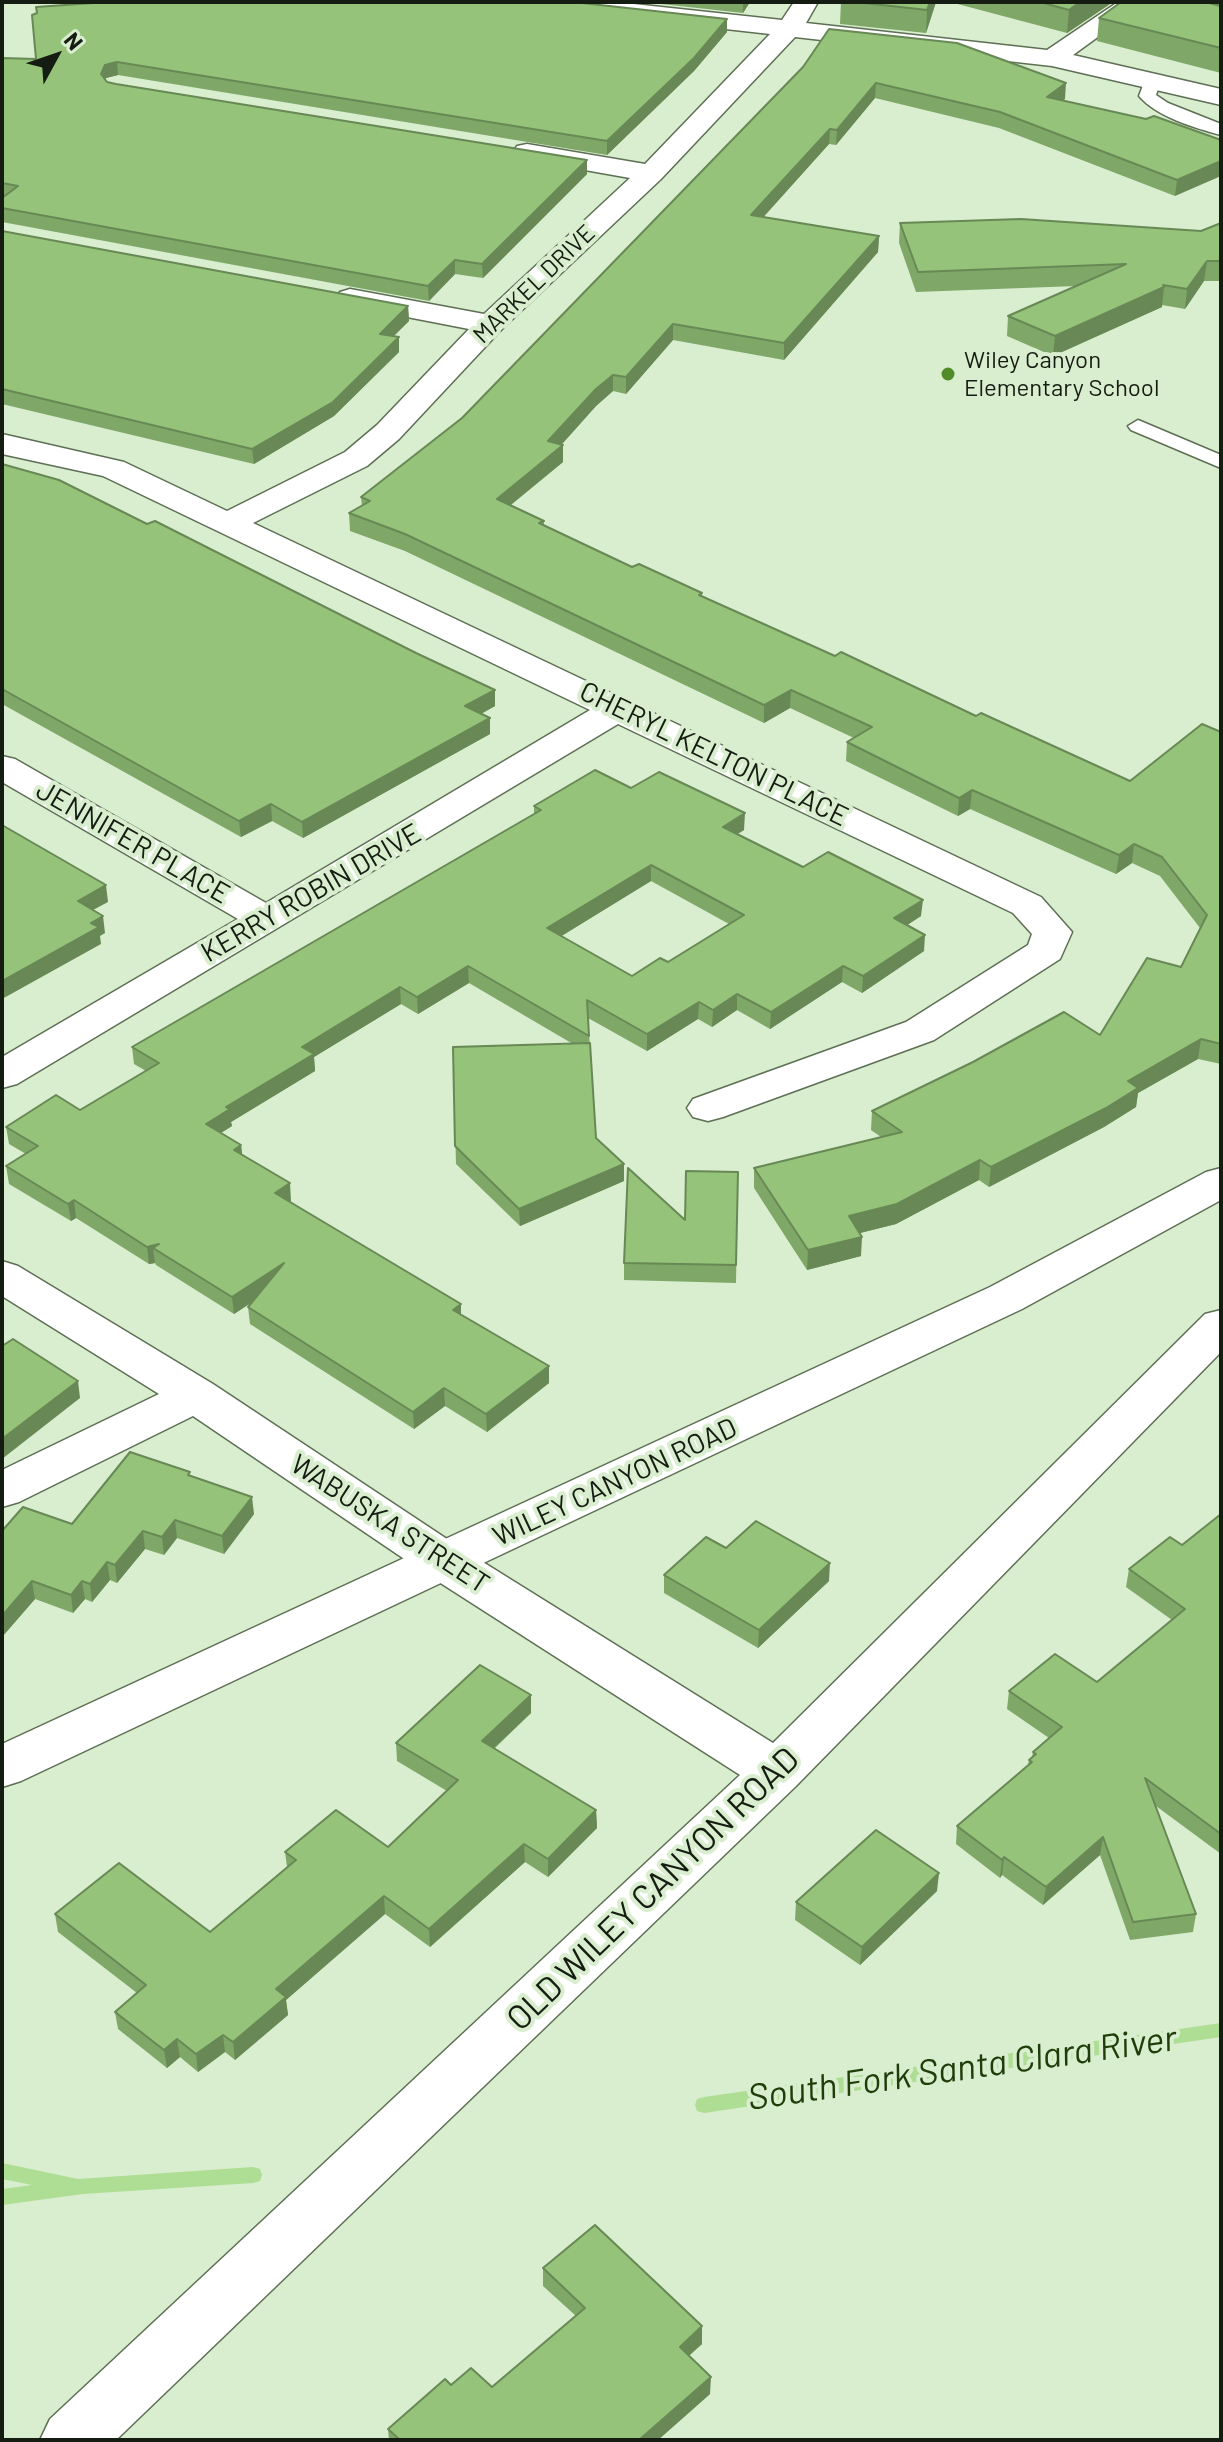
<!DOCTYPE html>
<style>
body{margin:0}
#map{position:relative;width:1223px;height:2442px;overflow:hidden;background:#d9edcf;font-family:Barlow,sans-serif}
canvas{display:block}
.frame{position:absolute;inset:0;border:4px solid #151c12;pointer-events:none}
.north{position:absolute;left:16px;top:16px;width:80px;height:80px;-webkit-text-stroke:6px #d9edcf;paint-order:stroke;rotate:50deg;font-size:22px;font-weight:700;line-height:32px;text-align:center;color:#151c12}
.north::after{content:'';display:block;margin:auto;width:28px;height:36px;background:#151c12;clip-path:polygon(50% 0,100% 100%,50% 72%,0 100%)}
</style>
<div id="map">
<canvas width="1223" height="2442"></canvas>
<div class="frame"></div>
<div class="north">N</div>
</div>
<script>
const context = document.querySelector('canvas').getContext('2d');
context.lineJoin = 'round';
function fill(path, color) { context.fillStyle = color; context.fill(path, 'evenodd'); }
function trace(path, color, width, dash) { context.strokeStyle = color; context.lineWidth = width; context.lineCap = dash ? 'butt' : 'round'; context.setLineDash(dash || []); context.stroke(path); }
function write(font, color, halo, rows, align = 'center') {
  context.font = font + ' Barlow,sans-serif'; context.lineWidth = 8; context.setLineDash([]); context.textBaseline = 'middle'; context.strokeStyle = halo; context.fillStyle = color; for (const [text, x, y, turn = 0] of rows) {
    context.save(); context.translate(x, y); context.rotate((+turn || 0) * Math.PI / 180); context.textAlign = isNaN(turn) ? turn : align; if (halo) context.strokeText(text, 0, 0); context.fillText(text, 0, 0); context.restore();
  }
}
fill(new Path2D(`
 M1221,2023V2037L704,2113L697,2111L695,2105L697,2099L704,2097Z
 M2,2163L78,2179L253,2167L260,2169L262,2175L260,2181L253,2183L83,2194L2,2205V2189L32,2185L2,2179Z`), '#adde93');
const service = new Path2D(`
 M1153,75L1161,80L1156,95L1168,103L1221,124V135C1195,128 1157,117 1139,96L1145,80Z
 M1138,420L1221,455V468L1131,430L1128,426Z`);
const minor = new Path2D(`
 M536,2H615L782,20L794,2H818L806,23L1047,50L1118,2H1146L1073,55L1221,89V105L1052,66L795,37L661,179L501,330L399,439L367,466L253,523L1041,897L1072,932L1060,959L934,1040L723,1117L708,1121L693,1117L687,1108L693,1099L906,1022L1028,945L1032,934L1013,913L618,724L17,1084L2,1088V1057L238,919L2,782V756L15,759L266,903L590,710L103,476L2,454V434L124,462L227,511L345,452L377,425L469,329L340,304L335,298L340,292L350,289L484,314L630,178L517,158L513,152L517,146L527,144L645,164L770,34L548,9L539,7Z
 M2,1261L18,1266L213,1384L462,1549L773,1743L1205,1314L1221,1310V1352L796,1786L116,2440H40L50,2419L740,1775L428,1575L193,1416L19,1502L2,1507V1470L159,1394L2,1296Z`);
const tertiary = new Path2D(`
 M1221,1168V1200L1022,1309L21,1781L2,1787V1744L990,1287L1206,1172Z`);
trace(service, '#5d6f54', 3);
trace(minor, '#5d6f54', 3);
trace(tertiary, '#5d6f54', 3);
fill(service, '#fff');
fill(minor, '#fff');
fill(tertiary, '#fff');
fill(new Path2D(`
 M643,2H750L743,13Z
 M841,2H936L926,33L840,24Z
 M950,2H1113L1067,33Z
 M1121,2H1221V73L1097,41L1099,18Z
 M727,19V32L694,71L607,155L118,75L106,78V80L107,82L587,174L483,278L455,274L429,301L2,222V198L4,197H2V58L36,59Z
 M803,67L1065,99L1063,100L1221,140L1175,196L999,128L875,98L836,145L829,144L763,217L879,236L878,252L784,360L673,340L626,394L613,391L596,406L561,445H563V462L511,505L544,521V526L632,567L702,593V596L835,656L1130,781L1221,732V1064L1198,1059L1138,1093L1136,1107L1104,1127L989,1187L979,1180L896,1224L860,1233L861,1256L807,1270L754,1188V1168L881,1137L871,1130L872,1111L1100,1035L1181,967L1200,928L1160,876L1132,863L1116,874L970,809L958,816L846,761L847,742L854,738L790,708L764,723L405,551L350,531L349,513L362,506L361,497L462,418Z
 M900,223L1201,231L1221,223V281H1204L1185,309L1162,305V307L1053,356L1007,336L1008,316L1076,286L916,292L899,243Z
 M2,231L408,306L409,321L393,336L399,352L334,416L254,464L2,404Z
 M2,464L147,524L416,653L495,690V706L481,714L490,718V734L303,838L272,821L241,837L2,704Z
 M631,788L744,830L737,834L803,867L921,916L907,925L924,951L862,993L842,982L770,1029L737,1010L712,1027L698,1019L647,1051L588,1018L596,1138L624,1181L520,1226L456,1164L453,1047L573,1044L469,983L418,1014L401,1004L314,1057L315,1071L231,1122L232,1126L221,1133L241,1145L242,1154L291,1201L289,1202L461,1314L549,1366V1383L487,1432L445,1406L414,1429L250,1324L248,1307L251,1303L234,1314L156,1265L155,1263L149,1264L76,1218L71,1221L9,1184L6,1166L26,1154L9,1144L6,1127L80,1110L146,1071L134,1064L132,1047L534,815V806ZM651,881L729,924L668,962L632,976L561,936Z
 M738,1172L736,1283L624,1280V1263L685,1220Z
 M191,1476L254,1514L224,1554L177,1538L164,1555L145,1549L117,1583L110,1580L92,1602L85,1599L73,1613L35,1599L2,1637V1531L72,1524Z
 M1221,1514V1854L1156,1806L1196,1914L1193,1932L1130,1940L1100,1855L1043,1905L1002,1875L1000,1878L956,1844L957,1826L1028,1765L1029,1760L1032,1757L1033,1752L1049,1738L1007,1709L1009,1691L1097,1682L1172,1620L1126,1587L1129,1569L1182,1545Z
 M726,1548L829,1581L758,1648L664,1593V1575Z
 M531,1695V1713L494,1749L596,1810L597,1828L548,1877L525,1862L430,1947L385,1914L286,2000L288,2015L235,2060L225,2052L198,2072L180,2057L167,2068L118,2029L115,2012L137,1993L58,1932L55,1914L210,1932L287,1867L285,1852L388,1847L447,1791L397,1761L396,1743Z
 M937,1891L860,1965L795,1920L796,1902Z
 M543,2268L702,2344L689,2356L710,2394L658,2440H389L388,2429L451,2385L492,2387L576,2316L543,2286Z`), '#7fa868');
fill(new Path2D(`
 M743,2H750L743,13Z
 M930,2H936L926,33L927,10Z
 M1080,2H1113L1067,33L1069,10Z
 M727,19V32L694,71L607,155V141Z
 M117,62L118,75L106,78L102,88L101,74L105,65Z
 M876,83L875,98L836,145L837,130Z
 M1066,83L1065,99L1046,112L1047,97Z
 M830,129L829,144L751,231V215Z
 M587,160V174L483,278L482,264Z
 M1221,161V176L1175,196L1177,180Z
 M879,236L878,252L784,360V343Z
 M455,260V274L429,301L428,286Z
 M1207,261L1204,281L1185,309L1187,289Z
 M1164,287L1162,307L1053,356L1055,336Z
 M408,306L409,321L381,349L380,334Z
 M673,324V340L626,394V377Z
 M399,337V352L334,416L254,464L252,449Z
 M613,375V391L596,406L555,452L563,445V462L497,516V499L596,389Z
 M495,690V706L466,722L465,706Z
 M791,690L790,708L764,723V705Z
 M490,718V734L303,838L302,822Z
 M972,790L970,809L958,816L959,798Z
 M271,804L272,821L241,837L239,821Z
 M745,813L744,830L722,844L723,827Z
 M1134,844L1132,863L1116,874L1119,855Z
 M651,865V881L547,945V928Z
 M106,885L108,902L80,917L78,901Z
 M923,900L921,916L892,935L894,918Z
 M103,916L105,933L100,936L101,944L2,999V981L91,923Z
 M925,935L924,951L862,993L863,976Z
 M468,966L469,983L418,1014L417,997Z
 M843,966L842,982L770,1029L771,1012Z
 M400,987L401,1004L314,1057L315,1071L231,1122L232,1126L208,1141L206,1124L226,1107L302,1047Z
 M737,994V1010L712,1027L713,1010Z
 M699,1002L698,1019L647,1051V1034Z
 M1201,1039L1198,1059L1138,1093L1136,1107L1104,1127L989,1187L991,1167L1128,1081Z
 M241,1145L243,1162L234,1150Z
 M980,1160L979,1180L896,1224L848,1236L849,1216Z
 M624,1164V1181L520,1226L519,1209Z
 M290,1183L291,1201L276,1211L275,1193Z
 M74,1200L76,1218L71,1221L68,1204Z
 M862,1237L861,1256L807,1270L808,1250Z
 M159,1244L153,1248L155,1263L149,1264L147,1247Z
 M284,1263L285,1280L234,1314L232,1297Z
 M461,1304V1322L453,1310Z
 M549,1366V1383L487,1432L486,1414Z
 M78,1381L80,1398L2,1459V1439Z
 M444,1388L445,1406L414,1429L413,1412Z
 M252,1497L254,1514L224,1554L222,1536Z
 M175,1520L177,1538L164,1555L162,1537Z
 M143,1531L145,1549L117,1583L115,1565Z
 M107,1562L110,1580L92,1602L90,1584Z
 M830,1563L829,1581L758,1648L759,1630Z
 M32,1581L35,1599L2,1637V1616Z
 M82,1581L85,1599L73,1613L71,1595Z
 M531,1695V1713L482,1759V1741Z
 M596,1810L597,1828L548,1877V1859Z
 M1103,1837L1100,1855L1043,1905L1046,1887Z
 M524,1844L525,1862L430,1947L429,1929Z
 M1004,1857L1002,1875L1000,1878L1002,1860Z
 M939,1873L937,1891L860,1965L862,1947Z
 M384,1896L385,1914L286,2000L288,2015L235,2060L233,2042L276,1989Z
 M223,2035L225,2052L198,2072L196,2054Z
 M177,2039L180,2057L167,2068L164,2050Z
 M702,2326V2344L679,2364L680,2347Z
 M711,2377L710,2394L658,2440H639Z`), '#688855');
const building = new Path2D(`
 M108,2H573L727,19L694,58L607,141L117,62L105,65L101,74L107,82L116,84L587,160L482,264L455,260L428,286L2,208V198L18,186L2,183V58L36,59L32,15L37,13L36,7Z
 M855,2H930L927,10Z
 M1040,2H1080L1069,10Z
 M1121,2H1205L1221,6V48L1099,18Z
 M829,29L957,43L1066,83L1047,97L1146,119L1154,116L1221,140V161L1177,180L1000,112L876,83L837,130L830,129L751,215L879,236L784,343L673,324L626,377L613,375L596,389L548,441L563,445L497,499L544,521L539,523L632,567L639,564L702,593L699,595L835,656L841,652L976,716L981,713L1130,781L1202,724L1221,732V1044L1201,1039L1128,1081L1138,1088L1106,1108L991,1167L980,1160L897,1204L849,1216L862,1237L808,1250L754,1168L902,1132L872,1111L973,1062L1064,1012L1100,1035L1147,958L1181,967L1207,915L1162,857L1134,844L1119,855L972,790L959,798L847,742L872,727L791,690L764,705L405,534L349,513L370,501L361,497L462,418L803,67Z
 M1021,219L1201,231L1221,223V261H1207L1187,289L1163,285L1164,287L1055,336L1008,316L1126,264L918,272L900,223Z
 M2,231L408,306L380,334L399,337L333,402L252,449L2,389Z
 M2,464L59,480L147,524L155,521L416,653L495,690L465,706L490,718L302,822L271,804L239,821L2,689Z
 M595,770L631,788L659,772L745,813L723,827L803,867L828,852L923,900L894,918L925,935L863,976L843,966L771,1012L737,994L713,1010L699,1002L647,1034L587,1000L589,1036L468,966L417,997L400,987L302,1047L314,1054L226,1107L230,1109L206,1124L241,1145L234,1150L290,1183L275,1193L461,1304L453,1310L549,1366L486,1414L444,1388L413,1412L248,1307L284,1263L232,1297L153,1248L159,1244L147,1247L74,1200L68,1204L6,1166L38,1146L6,1127L56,1095L80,1110L159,1063L132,1047L541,810L534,806ZM651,865L744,915L668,962L660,958L632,976L547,928Z
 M2,825L106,885L78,901L103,916L91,923L99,927L2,981Z
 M590,1043L596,1138L624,1164L519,1209L455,1146L453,1047Z
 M628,1168L685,1220L686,1171L738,1172L736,1265L624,1263Z
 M13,1339L78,1381L2,1439V1346Z
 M130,1452L190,1472L188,1475L252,1497L222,1536L175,1520L162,1537L143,1531L115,1565L107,1562L90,1584L82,1581L71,1595L32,1581L2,1616V1531L23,1507L72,1524Z
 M1221,1514V1834L1145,1778L1196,1914L1133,1922L1103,1837L1046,1887L1004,1857L1002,1860L957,1826L1032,1762L1029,1760L1036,1754L1033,1752L1062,1727L1009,1691L1055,1654L1097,1682L1185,1609L1129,1569L1170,1537L1182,1545Z
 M756,1521L830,1563L759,1630L664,1575L706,1537L726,1548Z
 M480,1665L531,1695L482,1741L596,1810L548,1859L524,1844L429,1929L384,1896L276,1989L286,1997L233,2042L223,2035L196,2054L177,2039L164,2050L115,2012L146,1985L55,1914L119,1863L210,1932L296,1860L285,1852L336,1810L388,1847L458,1780L396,1743Z
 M876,1830L939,1873L862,1947L796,1902Z
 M595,2225L702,2326L680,2347L711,2377L639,2440H400L388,2429L445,2379L451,2385L471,2368L492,2387L585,2308L543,2268Z`);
fill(building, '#94c379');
trace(building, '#688855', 2);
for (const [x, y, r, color] of [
 [948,374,8,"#528c29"]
]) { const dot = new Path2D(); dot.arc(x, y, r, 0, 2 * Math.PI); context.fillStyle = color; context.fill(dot); trace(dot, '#d9edcf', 3); }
write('24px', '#151c12', '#d9edcf', [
 ["MARKEL DRIVE",534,284,-44]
]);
write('24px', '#151c12', '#d9edcf', [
 ["Wiley Canyon",964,360],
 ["Elementary School",964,388]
], 'left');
write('28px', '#151c12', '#d9edcf', [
 ["CHERYL KELTON PLACE",714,754,26],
 ["JENNIFER PLACE",133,842,30],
 ["KERRY ROBIN DRIVE",311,893,-30],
 ["WILEY CANYON ROAD",615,1482,-25],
 ["WABUSKA STREET",390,1524,33]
]);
write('34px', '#151c12', '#d9edcf', [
 ["OLD WILEY CANYON ROAD",653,1889,-44]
]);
write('italic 36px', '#1f3d09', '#d9edcf', [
 ["South Fork Santa Clara River",962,2068,-8]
]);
</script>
